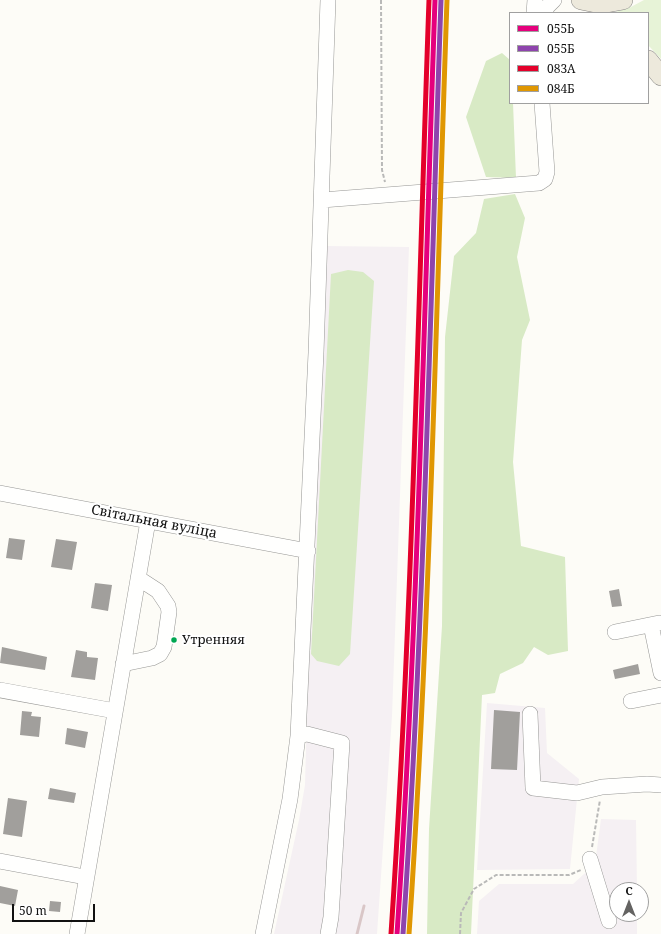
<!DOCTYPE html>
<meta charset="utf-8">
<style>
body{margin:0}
#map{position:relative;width:661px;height:934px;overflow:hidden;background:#fdfcf7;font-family:"Noto Serif",serif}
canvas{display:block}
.legend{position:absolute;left:509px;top:12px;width:140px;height:92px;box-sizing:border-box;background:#fff;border:1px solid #a0a0a0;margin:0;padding:5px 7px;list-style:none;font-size:12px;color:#111}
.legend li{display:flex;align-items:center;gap:8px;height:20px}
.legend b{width:20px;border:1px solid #a0a0a0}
.north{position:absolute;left:609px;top:882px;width:40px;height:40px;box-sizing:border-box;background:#fff;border:1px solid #a0a0a0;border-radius:50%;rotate:0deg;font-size:11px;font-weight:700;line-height:16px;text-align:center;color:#111}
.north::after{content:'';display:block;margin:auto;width:14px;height:18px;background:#646362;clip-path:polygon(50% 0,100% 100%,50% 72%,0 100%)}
.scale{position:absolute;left:12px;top:904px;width:83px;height:18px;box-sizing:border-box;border:2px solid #111;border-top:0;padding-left:5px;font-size:12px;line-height:14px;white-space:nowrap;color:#111;-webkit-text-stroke:3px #fff;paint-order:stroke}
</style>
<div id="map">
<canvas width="661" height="934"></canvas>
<ul class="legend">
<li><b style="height:5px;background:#e5007d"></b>055Ь</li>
<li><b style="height:5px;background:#8e44ad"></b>055Б</li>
<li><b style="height:5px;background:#e4002b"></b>083А</li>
<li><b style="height:5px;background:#e09702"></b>084Б</li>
</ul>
<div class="north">С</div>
<div class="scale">50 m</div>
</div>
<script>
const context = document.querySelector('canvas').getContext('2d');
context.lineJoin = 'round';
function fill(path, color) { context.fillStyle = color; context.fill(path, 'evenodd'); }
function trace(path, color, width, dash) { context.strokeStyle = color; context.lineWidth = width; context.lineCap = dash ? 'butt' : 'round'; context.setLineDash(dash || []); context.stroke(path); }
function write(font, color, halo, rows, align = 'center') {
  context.font = font + ' "Noto Serif",serif'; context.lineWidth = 4; context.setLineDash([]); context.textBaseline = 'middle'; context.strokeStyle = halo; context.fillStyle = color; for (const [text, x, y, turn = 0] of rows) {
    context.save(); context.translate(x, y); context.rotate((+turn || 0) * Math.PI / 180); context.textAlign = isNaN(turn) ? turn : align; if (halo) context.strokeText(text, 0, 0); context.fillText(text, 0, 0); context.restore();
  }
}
fill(new Path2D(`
 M326,246L409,247L392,716L377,934H274L299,820L305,785L308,674Z
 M487,703L545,708L547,753L579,779L570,869L477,870Z
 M601,819L636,820L637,890H617V914H637V934H477L479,901L499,884H573L595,864Z`), '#f5f0f3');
fill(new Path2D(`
 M644,0H661V59L648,45V13H612L629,8Z`), '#e7f3d7');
fill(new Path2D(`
 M502,53L510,60V103H513L516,178L486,177L466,117L486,61Z
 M515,194L525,218L517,257L530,320L522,340L513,462L521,546L565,557L568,651L548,655L534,647L523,663L500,674L495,693L482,695L471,934H427L429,829L442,626L445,337L454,256L476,233L484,199Z
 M348,270L363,272L374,281L350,654L339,666L317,661L311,654L331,274Z`), '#d8eac5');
fill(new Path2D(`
 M9,538L25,540L22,560L6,558Z
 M56,539L77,542L72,570L51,567Z
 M95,583L112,585L108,611L91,608Z
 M619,589L622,606L612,607L609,591Z
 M2,647L47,657L45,670L0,663Z
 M76,650L87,652V657L98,658L95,680L71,677Z
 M638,664L640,674L615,679L613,670Z
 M494,710L520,712L517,770L491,769Z
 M22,711L32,712L31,716L41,717L39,737L20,735Z
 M67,728L88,732L85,748L65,744Z
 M50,788L76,793L74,803L48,799Z
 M8,798L27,801L22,837L3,834Z
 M0,886L18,890L15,906L0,903Z
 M50,901L61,902L60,912L49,911Z`), '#a19f9c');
const minor = new Path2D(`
 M534,13L535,0
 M545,13L547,7L554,0
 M322,200L539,183L545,179L547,172L542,103
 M0,493L308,551
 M651,625L661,673
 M615,632L659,623
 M123,664L152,658L160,654L164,647L169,612L168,606L158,591L138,578
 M0,690L115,711
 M631,701L661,695
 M530,714L533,788L577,793L602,787L647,784L661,785
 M298,736L307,734L342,743L331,917L328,934
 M590,859L609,921
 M0,861L85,877
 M77,934L148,521
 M263,934L290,799L298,736L316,353L328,0`);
const major = new Path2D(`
 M581,0L601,4L623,0
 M648,60L661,76`);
trace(minor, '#979795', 16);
trace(major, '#858482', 20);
trace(new Path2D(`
 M381,0L382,170L385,182
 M592,847L600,800
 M460,934L461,913L474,889L496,875H569L581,870`), '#b9b9b8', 2, [4, 2]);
trace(minor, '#fffffe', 15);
trace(major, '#ede9dc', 19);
trace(new Path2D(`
 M357,934L364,906`), '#d9c6c7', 3);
trace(new Path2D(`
 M397,934C418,623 424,311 435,0`), '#e5007d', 5);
trace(new Path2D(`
 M403,934C424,623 430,312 441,0`), '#8e44ad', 5);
trace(new Path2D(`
 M391,934C412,623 418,311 429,0`), '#e4002b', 5);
trace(new Path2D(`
 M409,934C430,623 436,312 447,0`), '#e09702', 5);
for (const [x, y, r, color] of [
 [174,640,3.5,"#00a651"]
]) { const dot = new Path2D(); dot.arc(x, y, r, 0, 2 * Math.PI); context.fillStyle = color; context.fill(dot); trace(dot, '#fff', 1.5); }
write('13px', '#111', '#fff', [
 ["Утренняя",182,640]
], 'left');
write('14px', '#111', '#fff', [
 ["Світальная вуліца",154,522,11]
]);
</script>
